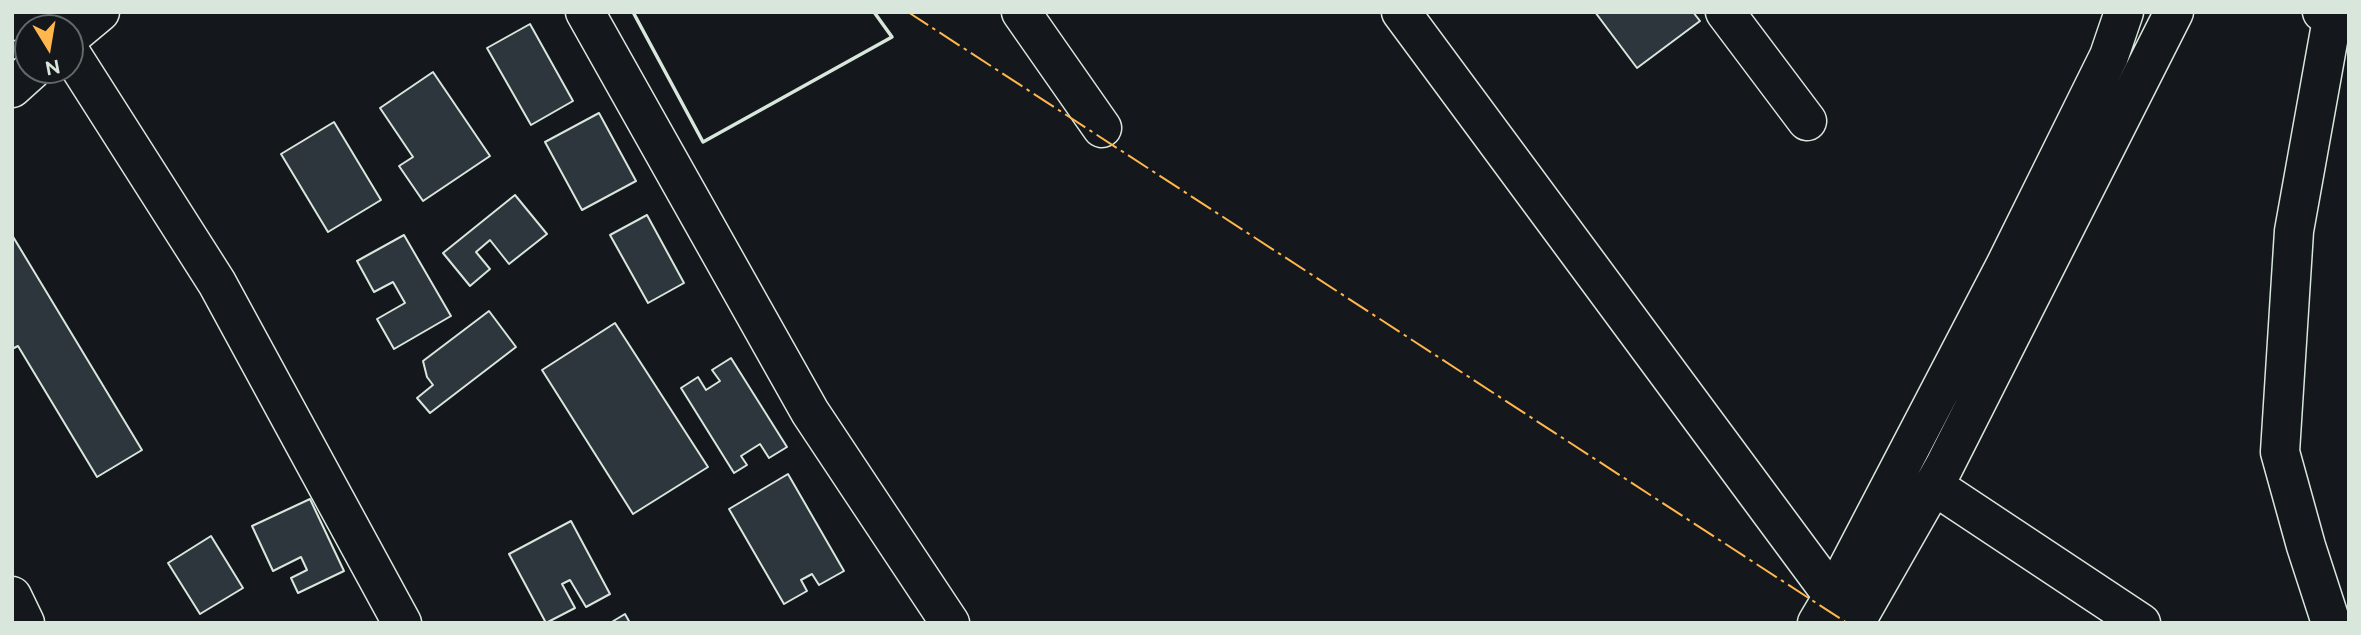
<!DOCTYPE html>
<style>
body{margin:0}
#map{position:relative;width:2361px;height:635px;overflow:hidden;background:#14181c;font-family:Raleway,sans-serif}
canvas{display:block}
.frame{position:absolute;inset:0;border:14px solid #d8e6dc;pointer-events:none}
.north{position:absolute;left:14px;top:14px;width:70px;height:70px;box-sizing:border-box;background:#14181c;border:2px solid #626a69;border-radius:50%;rotate:169deg;font-size:19px;font-weight:700;line-height:28px;text-align:center;color:#d8e6dc}
.north::after{content:'';display:block;margin:auto;width:24px;height:32px;background:#ffb74d;clip-path:polygon(50% 0,100% 100%,50% 72%,0 100%)}
</style>
<div id="map">
<canvas width="2361" height="635"></canvas>
<div class="frame"></div>
<div class="north">N</div>
</div>
<script>
const context = document.querySelector('canvas').getContext('2d');
context.lineJoin = 'round';
function fill(path, color) { context.fillStyle = color; context.fill(path, 'evenodd'); }
function trace(path, color, width, dash) { context.strokeStyle = color; context.lineWidth = width; context.lineCap = dash ? 'butt' : 'round'; context.setLineDash(dash || []); context.stroke(path); }
const building = new Path2D(`
 M1595,12H1693L1700,21L1637,68Z
 M530,24L573,101L531,125L487,48Z
 M433,72L490,156L423,201L399,166L413,157L380,108Z
 M599,113L636,181L582,210L545,142Z
 M334,122L381,200L328,232L281,154Z
 M515,195L547,234L509,264L490,240L476,252L490,269L470,286L443,253Z
 M647,215L684,283L648,303L610,235Z
 M12,235L142,450L97,477L18,346L12,349Z
 M404,235L451,316L394,349L377,319L405,303L393,282L374,292L357,261Z
 M489,311L516,347L430,413L417,398L433,385L427,377L423,361Z
 M615,323L708,467L633,514L542,370Z
 M731,358L787,447L769,458L760,444L741,456L747,465L734,473L681,388L698,377L706,390L720,381L712,370Z
 M788,474L844,571L819,585L812,574L801,580L807,591L784,604L729,509Z
 M310,499L344,571L298,593L291,578L307,570L301,557L273,571L252,526Z
 M571,521L610,594L586,607L570,580L562,584L575,608L546,623L509,554Z
 M211,536L243,588L200,614L168,563Z
 M625,614L630,623H610Z`);
fill(building, '#2c363c');
trace(building, '#d8e6dc', 2);
const minor = new Path2D(`
 M49,12L56,28
 M585,12L810,412L950,623
 M1021,12L1102,128
 M1401,12L1833,596L1862,606
 M1725,12L1807,121
 M2322,12L2332,19L2294,231L2280,452L2306,546L2331,623
 M70,52L217,283L402,623
 M1933,485L2141,623
 M12,596L25,623`);
const major = new Path2D(`
 M12,21L23,12
 M70,37L100,12
 M12,88L32,70
 M1817,623L1833,596L2005,266L2109,56L2124,12
 M1855,623L1944,467L2174,12`);
trace(minor, '#d8e6dc', 41);
trace(major, '#d8e6dc', 41);
trace(minor, '#14181c', 38);
trace(major, '#14181c', 38);
trace(new Path2D(`
 M633,12L703,142L892,37L874,12`), '#d8e6dc', 3.5);
trace(new Path2D(`
 M908,12L1847,623`), '#ffb74d', 2, [24, 5, 3.5, 5]);
</script>
